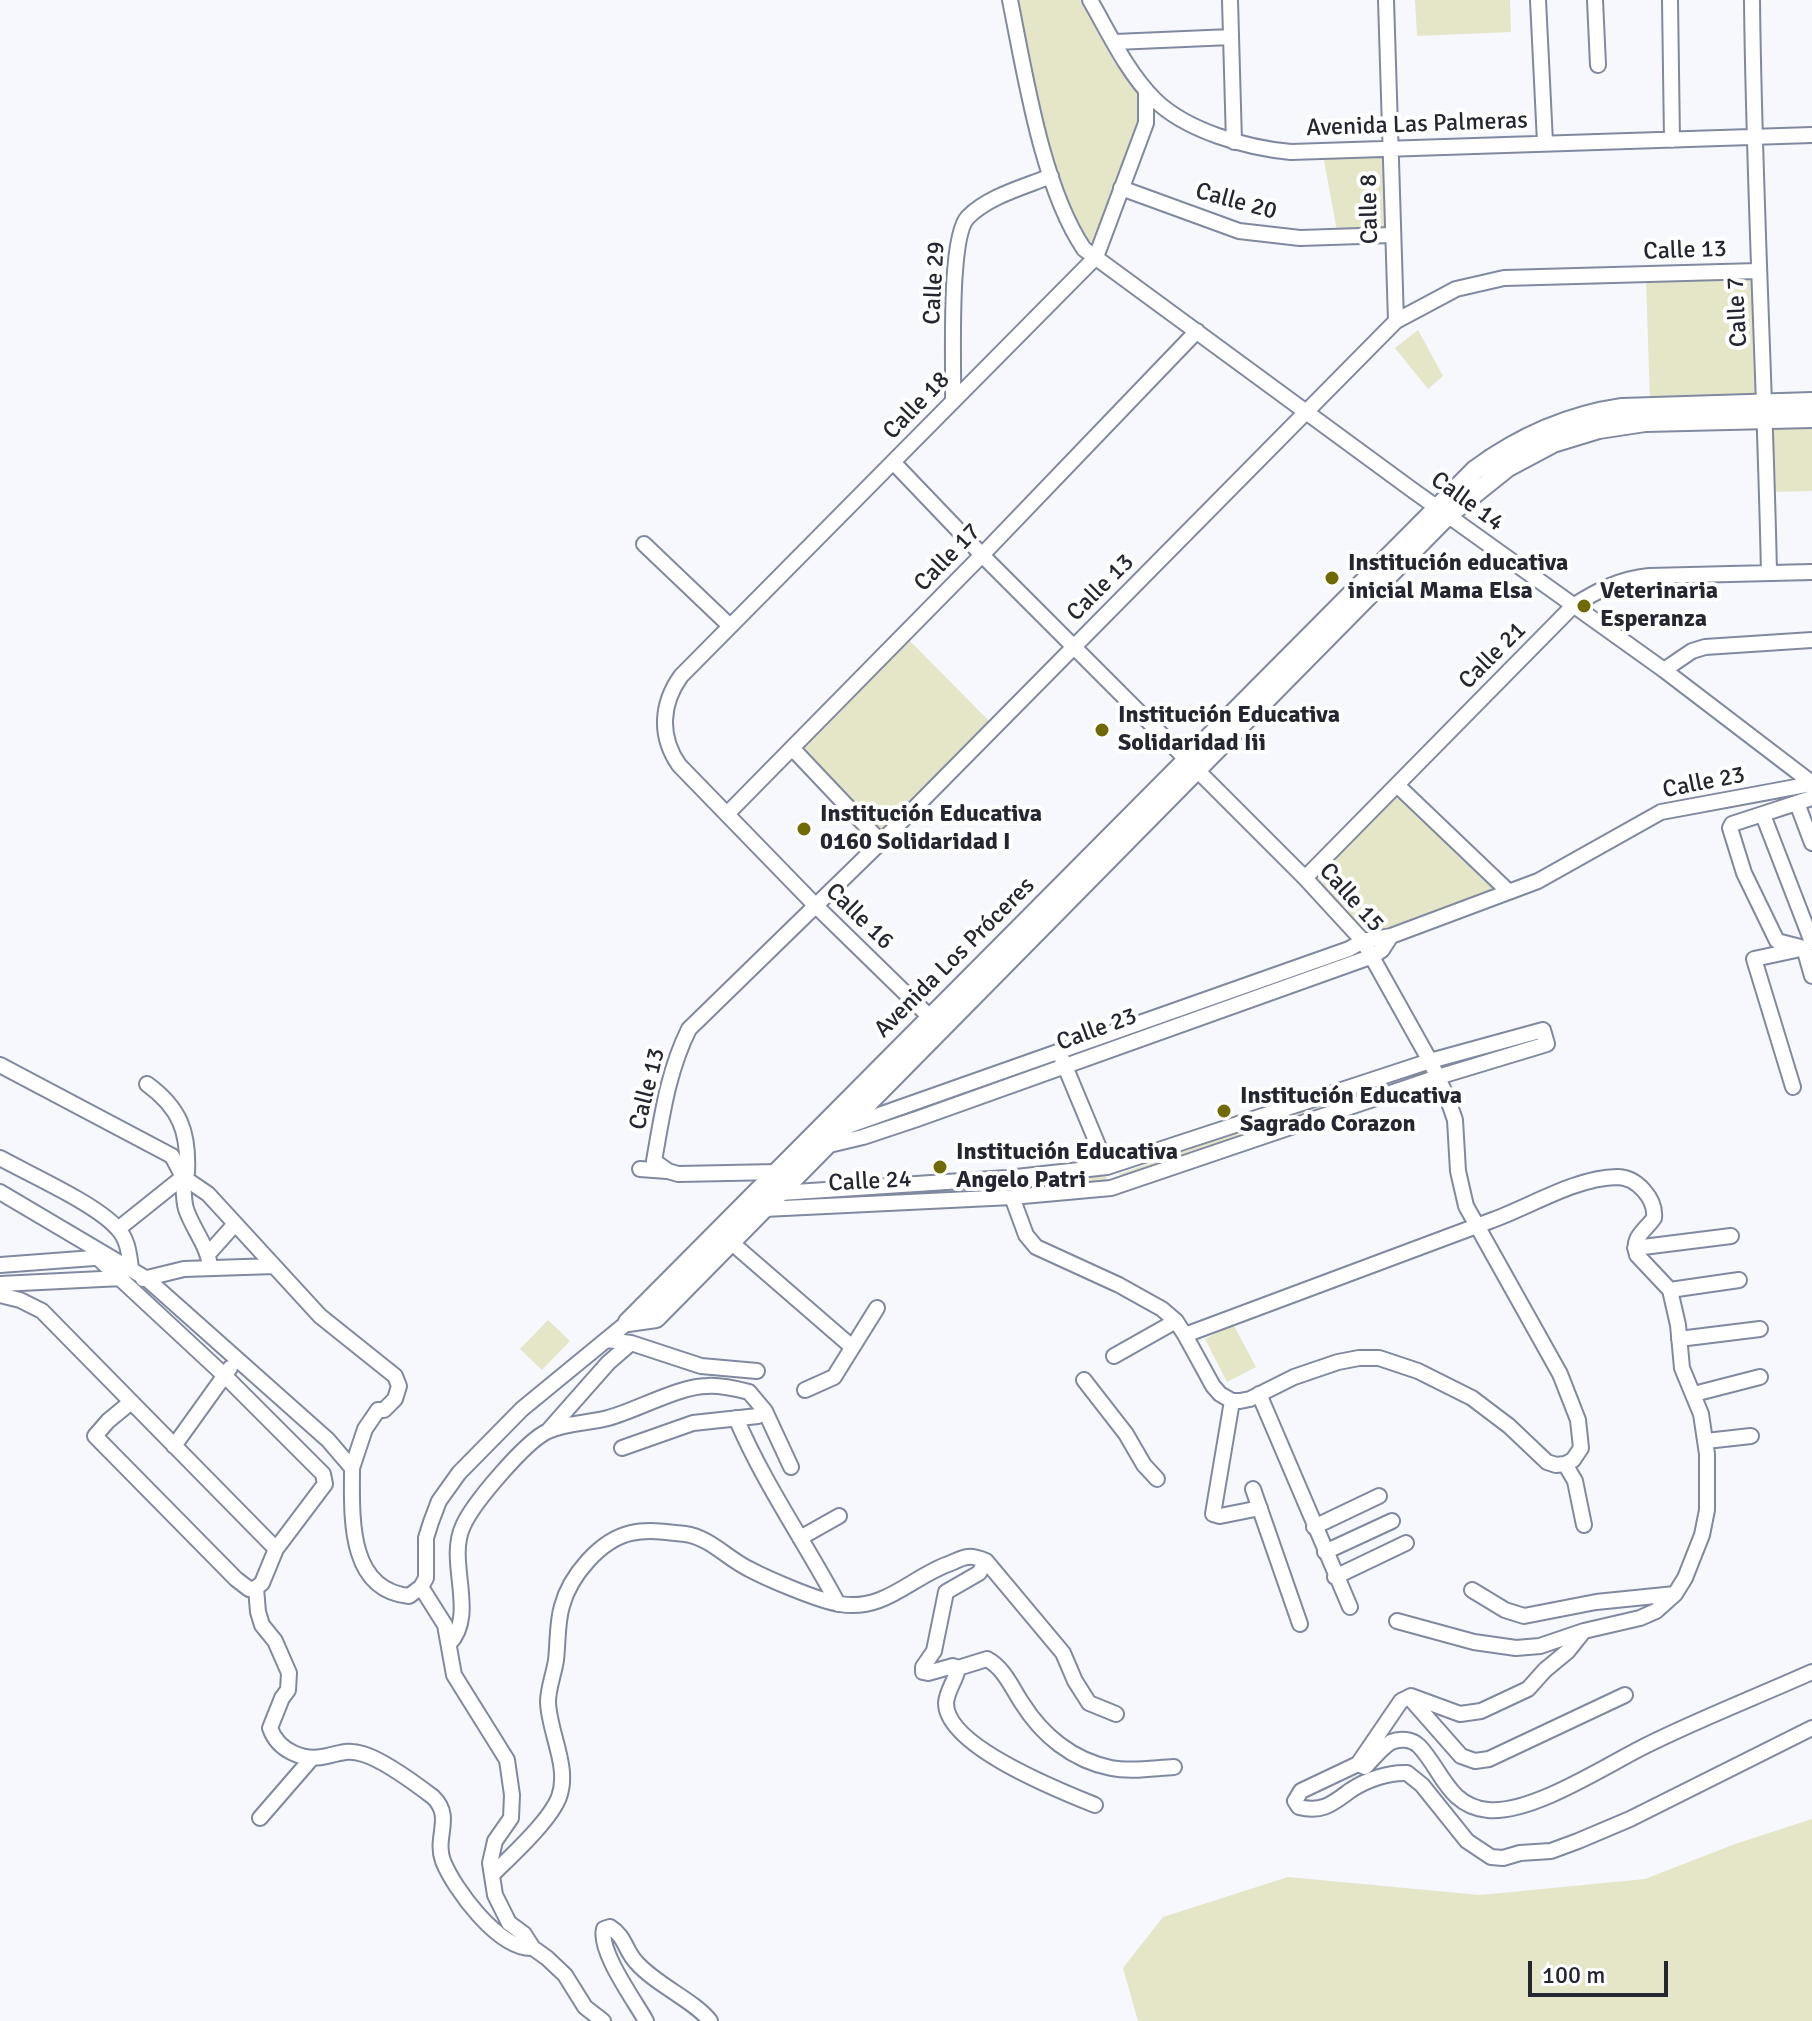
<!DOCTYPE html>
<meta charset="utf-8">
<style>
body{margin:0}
#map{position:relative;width:1812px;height:2021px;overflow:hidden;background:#f6f8fe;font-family:Signika,sans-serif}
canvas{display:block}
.scale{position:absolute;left:1528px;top:1961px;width:140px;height:36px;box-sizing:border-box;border:4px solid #242731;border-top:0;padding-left:10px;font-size:24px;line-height:28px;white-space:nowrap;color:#242731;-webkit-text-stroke:6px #fff;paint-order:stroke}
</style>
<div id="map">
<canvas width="1812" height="2021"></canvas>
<div class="scale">100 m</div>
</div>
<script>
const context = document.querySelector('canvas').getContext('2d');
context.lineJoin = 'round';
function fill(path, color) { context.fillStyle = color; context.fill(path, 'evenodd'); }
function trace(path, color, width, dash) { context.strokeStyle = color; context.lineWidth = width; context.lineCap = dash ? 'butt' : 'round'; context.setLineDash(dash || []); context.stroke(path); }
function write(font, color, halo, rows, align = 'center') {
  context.font = font + ' Signika,sans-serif'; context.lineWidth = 8; context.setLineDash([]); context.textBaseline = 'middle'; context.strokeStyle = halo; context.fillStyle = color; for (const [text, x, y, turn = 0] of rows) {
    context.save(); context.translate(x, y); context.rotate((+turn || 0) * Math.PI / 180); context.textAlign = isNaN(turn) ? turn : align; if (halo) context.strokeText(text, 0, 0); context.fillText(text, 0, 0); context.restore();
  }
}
fill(new Path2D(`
 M1014,0H1085L1139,89L1140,119L1092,245C1056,218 1026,50 1014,0Z
 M1415,0H1510L1511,32L1417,36Z
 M1383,151L1385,230L1337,231L1323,155Z
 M1754,277L1760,400L1650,402L1646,279Z
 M1418,330L1443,376L1428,389L1395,348Z
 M1812,428V491L1771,492L1770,429Z
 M906,637L992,724L882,837L798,748Z
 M1397,789L1498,887L1379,931C1349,926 1331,901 1310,880Z
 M1428,1066L1431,1075L1123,1182L1119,1174Z
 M1105,1176L1109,1185L780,1202L785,1198Z
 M548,1320L570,1341L542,1370L520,1349Z
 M1233,1324L1256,1367L1227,1382L1205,1339Z
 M1812,1819V2021H1138L1123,1968L1163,1917L1288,1877L1480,1895L1645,1879L1735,1844Z`), '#e5e5c8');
const minor = new Path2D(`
 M1010,0C1025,74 1042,187 1084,249L1411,489L1664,670L1812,783
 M1090,0C1109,33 1127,72 1154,99C1186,131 1247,148 1291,152L1812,135
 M1230,0L1234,142
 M1386,0L1396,321
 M1538,0L1545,142
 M1595,0L1598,65
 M1670,0L1672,140
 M1752,0C1754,191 1765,382 1769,573
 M1115,42L1231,37
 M1121,188L1239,231L1300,238L1391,235
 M953,399C954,366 948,237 968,217C989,196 1024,187 1051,176
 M893,462L982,555L1305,878L1363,941L1430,1061L1447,1097L1455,1120L1458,1171L1466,1206L1560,1374L1578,1420L1581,1448L1573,1460L1565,1464L1556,1465L1547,1462L1509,1426L1472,1398L1418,1371L1379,1358H1359L1338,1362L1294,1377L1250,1399L1240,1401H1232L1220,1394L1213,1386L1185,1335L1176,1321L1162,1309L1119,1285L1036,1247L1026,1235L1012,1197
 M644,544L730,626
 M1664,670L1692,651L1705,647L1812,640
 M792,748L881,842
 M1397,785L1508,891
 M1812,798L1732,824L1730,828L1744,873L1777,941L1804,948L1812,976
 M1797,803L1812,843
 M727,814L982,555L1197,331
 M1763,815L1812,942
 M1305,878L1573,606C1598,590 1620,579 1649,576L1812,572
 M937,1024L816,906L679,765C659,736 661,704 681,676L1096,257L1146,123V90
 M1062,1059L1107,1167
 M0,1065L172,1156L183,1177L208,1194L320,1316L395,1376L399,1386L395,1399L384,1410H378L365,1429L352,1468
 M147,1084C180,1108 189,1132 187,1173L183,1177C184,1187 183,1199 186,1209C193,1230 209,1247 210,1268
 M1793,1087L1754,959L1796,950
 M845,1127L1349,949L1363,941L1391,936L1538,881L1661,812L1812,784
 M825,1146L863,1137L917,1119L1373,956L1382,950L1391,936
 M0,1158C31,1175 96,1204 117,1228C128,1239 129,1254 131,1268
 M640,1169L667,1171
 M777,1172L678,1174L668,1171L654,1161C662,1116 668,1071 689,1029L881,842L1396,321L1456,289L1504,278L1758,271
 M0,1192L147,1279L328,1440L352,1468C352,1515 347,1590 409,1596L421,1587L426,1578V1538L431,1522L439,1501L459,1473L522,1409L628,1322
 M759,1205L764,1209L1012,1197L1111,1188L1438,1077L1547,1044L1543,1030L1430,1061L1107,1167L1007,1178L780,1193L776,1190
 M118,1229L183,1177
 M725,1237L852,1347
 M1635,1248L1731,1236
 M209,1253L235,1224
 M98,1258L224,1375L323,1474L325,1484L276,1549L262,1583L256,1588L249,1589L236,1579L95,1436L108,1421L131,1402
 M0,1265L107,1257
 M143,1279L184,1269L274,1266
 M0,1284L122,1278
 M1670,1290L1739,1280
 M0,1295L20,1300L42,1311L276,1549
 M1185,1335C1287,1297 1388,1259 1490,1221C1530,1207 1574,1178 1617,1177C1637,1177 1656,1199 1654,1218C1645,1231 1631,1237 1637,1255L1670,1290L1678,1325L1682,1368L1701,1414L1707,1454V1510L1702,1535L1685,1578L1675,1594L1656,1611L1640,1618L1584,1631L1540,1646L1516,1648L1474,1642L1397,1621
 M1679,1339L1760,1329
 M607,1340L631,1343L701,1366L757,1371
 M1114,1356L1176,1321
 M1084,1380L1126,1434L1144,1465L1157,1479
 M805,1390L834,1377L877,1308
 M1259,1394L1350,1607
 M1694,1394L1760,1377
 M1232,1401L1213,1514L1220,1516L1260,1508
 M765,1411L791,1467
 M736,1418C764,1484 805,1542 838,1604
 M548,1431L608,1363L631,1343
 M1706,1441L1751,1436
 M174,1446L230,1368
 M1565,1464L1575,1481L1584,1525
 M1253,1489L1300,1624
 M1314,1527L1379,1496
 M800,1538L839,1516
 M1325,1552L1392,1521
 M986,1561L979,1573L946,1592L934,1651L923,1667V1672L928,1673L953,1666L958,1668C956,1680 947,1690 946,1703C946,1746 1060,1791 1095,1805
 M1335,1577L1406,1543
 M421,1587L445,1625L454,1675L507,1760L512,1795L511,1818L495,1841L490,1863L495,1895L509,1923L524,1934L533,1948L547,1958L565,1975L585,2007L603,2021
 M256,1588L258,1612L262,1625L275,1641L289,1673L288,1690L282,1698L270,1728C278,1751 304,1762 327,1756C341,1753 348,1749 363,1754C383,1760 416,1784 433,1797C454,1817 434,1837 443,1861C454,1889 499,1950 533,1948
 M1472,1590L1505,1610L1524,1616L1596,1602L1675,1594
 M1584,1631L1568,1651L1545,1670L1528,1689L1481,1711L1460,1714L1411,1696L1401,1701L1358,1764L1365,1767C1373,1759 1381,1748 1391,1742C1400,1738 1412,1739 1419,1746C1442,1770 1448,1806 1488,1810C1532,1814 1605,1766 1645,1746C1699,1719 1756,1697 1812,1672
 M449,1644C478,1614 446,1562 463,1526C473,1503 526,1441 548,1431C566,1423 589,1423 608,1418C637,1410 680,1386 707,1386C720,1385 737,1389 749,1392L765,1411L758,1416L693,1423L622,1448
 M958,1668L987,1659C1004,1668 1012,1688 1022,1703C1042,1735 1072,1760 1111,1768C1131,1772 1154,1768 1174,1767
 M1409,1697L1461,1756L1475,1761L1489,1759L1625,1695
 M1358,1764L1301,1791L1295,1801L1299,1807C1323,1813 1333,1803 1351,1790C1366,1780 1389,1772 1407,1773L1422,1785L1467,1841L1491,1857L1503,1858L1520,1853L1551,1851L1578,1841L1630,1819L1812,1728
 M260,1818L312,1758
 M492,1875C510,1857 550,1821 559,1797C570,1767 549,1733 548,1702C548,1688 554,1674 556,1660C558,1643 557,1622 562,1606C570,1576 600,1540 631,1533C648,1529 668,1532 685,1534C709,1537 728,1559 749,1569C768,1579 819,1601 840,1604C885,1612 912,1576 951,1563C956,1561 963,1557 968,1557C973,1556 981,1559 986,1561L1063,1653L1075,1681L1089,1703L1116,1714
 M646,2021C635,2001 598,1951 604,1929L610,1927C625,1936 625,1950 636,1962C656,1985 695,2001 710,2021`);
const major = new Path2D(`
 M628,1322L1475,470C1520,437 1567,416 1622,408L1812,402
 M628,1322L656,1318L1448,515L1508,467L1553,443L1599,429L1645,422L1812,418`);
trace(minor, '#8189a1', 18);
trace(major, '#8189a1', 22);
trace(minor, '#fff', 14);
trace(major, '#fff', 18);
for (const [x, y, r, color] of [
 [1332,578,8,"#6f6a03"],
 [1584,606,8,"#6f6a03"],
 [1102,730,8,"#6f6a03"],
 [804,829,8,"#6f6a03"],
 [1224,1111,8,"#6f6a03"],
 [940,1167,8,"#6f6a03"]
]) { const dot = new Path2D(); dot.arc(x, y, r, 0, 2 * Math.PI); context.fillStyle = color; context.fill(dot); trace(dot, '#fff', 3); }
write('24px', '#242731', '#fff', [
 ["Avenida Las Palmeras",1417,125,-2],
 ["Calle 20",1236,202,15],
 ["Calle 8",1370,209,-91],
 ["Calle 13",1685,251,-2],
 ["Calle 29",935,283,-87],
 ["Calle 7",1738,312,-93],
 ["Calle 18",917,406,-46],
 ["Calle 14",1467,502,36],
 ["Calle 17",948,558,-46],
 ["Calle 13",1101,588,-45],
 ["Calle 21",1493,656,-45],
 ["Calle 23",1704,783,-11],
 ["Calle 15",1351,898,48],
 ["Calle 16",859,917,44],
 ["Avenida Los Próceres",955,958,-45],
 ["Calle 23",1097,1030,-20],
 ["Calle 13",648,1089,-76],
 ["Calle 24",870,1182,-3]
]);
write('bold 24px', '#242731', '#fff', [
 ["Institución educativa",1348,564],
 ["inicial Mama Elsa",1348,592],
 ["Veterinaria",1600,592],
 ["Esperanza",1600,620],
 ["Institución Educativa",1118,716],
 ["Solidaridad Iii",1118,744],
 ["Institución Educativa",820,815],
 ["0160 Solidaridad I",820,843],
 ["Institución Educativa",1240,1097],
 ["Sagrado Corazon",1240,1125],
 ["Institución Educativa",956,1153],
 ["Angelo Patri",956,1181]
], 'left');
</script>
